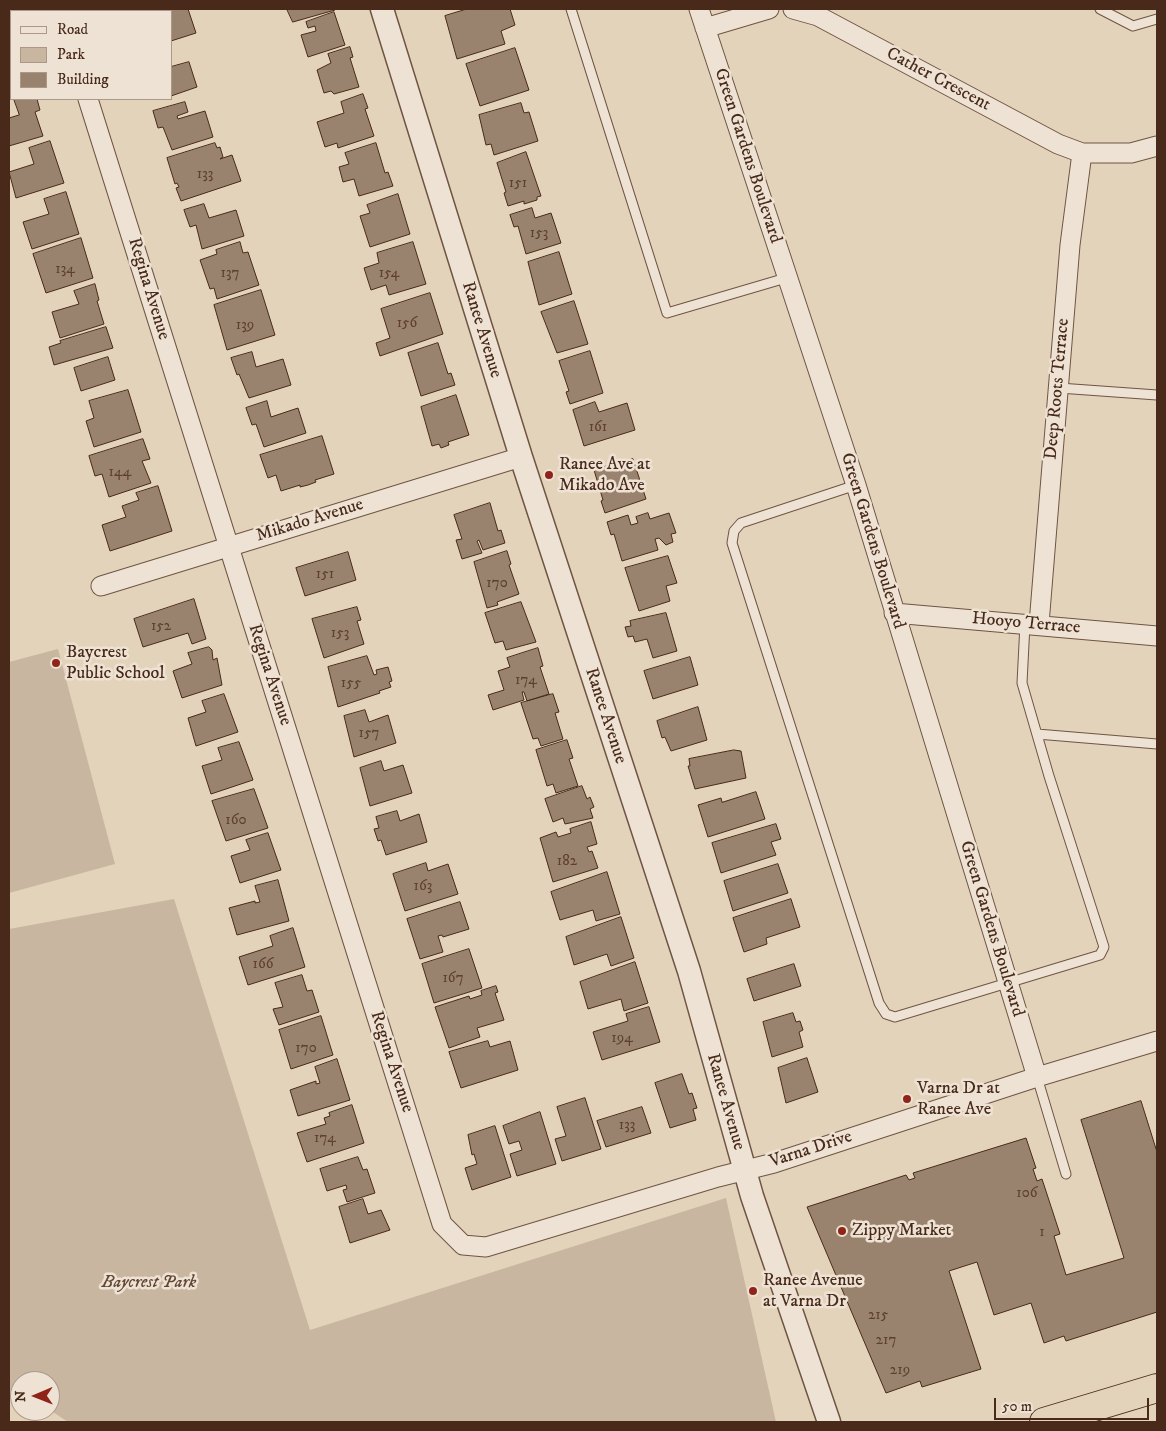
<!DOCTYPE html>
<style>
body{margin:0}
#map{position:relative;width:1166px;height:1431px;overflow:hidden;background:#e3d3bb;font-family:"IM FELL DW Pica",serif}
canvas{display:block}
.frame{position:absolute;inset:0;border:10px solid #492a1a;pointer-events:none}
.legend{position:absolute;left:10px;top:10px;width:162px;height:90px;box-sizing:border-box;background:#ede2d3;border:1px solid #ab9889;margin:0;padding:6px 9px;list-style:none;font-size:15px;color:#492a1a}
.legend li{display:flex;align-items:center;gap:10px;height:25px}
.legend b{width:25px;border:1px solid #ab9889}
.north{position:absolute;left:10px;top:1371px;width:50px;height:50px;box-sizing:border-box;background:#ede2d3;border:1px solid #ab9889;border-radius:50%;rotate:269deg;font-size:14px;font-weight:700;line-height:20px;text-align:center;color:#492a1a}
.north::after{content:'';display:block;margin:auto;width:18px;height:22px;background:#8f2418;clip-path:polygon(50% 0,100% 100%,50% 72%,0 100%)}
.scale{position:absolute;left:994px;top:1398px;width:155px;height:22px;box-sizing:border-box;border:2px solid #492a1a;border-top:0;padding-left:6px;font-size:15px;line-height:18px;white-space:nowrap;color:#492a1a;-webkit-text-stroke:4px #ede2d3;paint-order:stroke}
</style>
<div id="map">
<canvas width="1166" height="1431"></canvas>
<div class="frame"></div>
<ul class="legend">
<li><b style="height:6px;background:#ede2d3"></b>Road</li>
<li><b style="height:14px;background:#c9b6a0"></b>Park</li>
<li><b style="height:14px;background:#99826e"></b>Building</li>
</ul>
<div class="north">N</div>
<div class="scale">50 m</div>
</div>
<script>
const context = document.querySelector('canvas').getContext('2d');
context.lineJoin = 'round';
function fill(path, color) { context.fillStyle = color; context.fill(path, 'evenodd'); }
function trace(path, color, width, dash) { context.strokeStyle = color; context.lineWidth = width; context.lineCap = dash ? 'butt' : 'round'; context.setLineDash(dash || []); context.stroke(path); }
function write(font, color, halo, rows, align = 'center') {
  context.font = font + ' "IM FELL DW Pica",serif'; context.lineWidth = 5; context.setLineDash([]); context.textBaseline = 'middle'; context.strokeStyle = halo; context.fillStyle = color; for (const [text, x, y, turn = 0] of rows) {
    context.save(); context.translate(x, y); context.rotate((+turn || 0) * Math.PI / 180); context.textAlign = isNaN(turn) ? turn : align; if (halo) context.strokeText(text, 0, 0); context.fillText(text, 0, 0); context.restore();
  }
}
fill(new Path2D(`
 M58,649L115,864L9,893V662Z
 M174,899L310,1330L726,1198L776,1422H68L50,1410V1381H20V1394L9,1390V929Z`), '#c9b6a0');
const building = new Path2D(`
 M130,9H144V11H122Z
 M157,9H188L196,33L171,41V11H150Z
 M287,9H335V10L293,22Z
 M467,9H510L515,25L501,31L505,44L457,59L445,16Z
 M9,10L11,18V37L9,38Z
 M334,12L345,45L308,57L301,35L316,31L315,26L308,28L306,22Z
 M11,43V92L9,93V44Z
 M350,47L353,57L350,58L359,87L334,94L331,91L324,93L317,70L331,63L328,54Z
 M515,48L529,90L480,106L466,64Z
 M189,62L197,87L171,96V67Z
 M363,94L368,108L365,109L374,136L338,148L337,143L325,147L317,122L344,113L341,102Z
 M14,99H37L40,110L35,112L43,136L9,146V118L19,115Z
 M185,102L188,112L177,116L178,119L205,111L213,137L172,150L163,127L158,128L153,111Z
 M521,103L524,113L529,112L538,141L494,155L491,144L486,145L479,115Z
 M50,141L64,183L16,198L9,172L34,164L29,148Z
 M215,143L217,148L220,147L223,157L220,159L232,155L241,181L181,201L176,188L179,187L177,183L175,184L167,158Z
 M376,143L385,173L388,172L393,186L359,196L354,179L343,182L339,167L349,164L345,153Z
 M526,152L541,196L537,197V200L524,204V201L508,206L504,193L506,192L497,163Z
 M66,192L79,234L32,249L23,222L49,214L44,199Z
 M398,194L410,234L370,247L360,216L370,213L367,205Z
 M204,204L209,218L236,210L244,236L202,249L196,225L190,227L184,210Z
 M532,208L535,218L551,213L561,243L526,254L518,226L514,227L510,215Z
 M81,238L93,278L46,293L33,254Z
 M240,242L243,253L248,252L259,285L217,299L214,288L210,289L200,260L217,254L216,250Z
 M413,242L426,284L389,295L386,285L371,290L364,268L379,263L377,253Z
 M559,252L572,294L539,305L528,262Z
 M95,284L99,300L97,301L104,324L60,338L52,312L79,304L74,291Z
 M261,290L275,335L227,350L214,305Z
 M430,293L443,334L380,356L376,343L390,338L381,309Z
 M574,301L588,344L557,353L541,312Z
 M106,327L113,348L54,365L49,347L61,343L60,341Z
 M438,343L448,374L451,373L455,385L421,396L408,353Z
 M590,351L603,393L570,404L566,392L569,391L559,361Z
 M252,352L256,367L283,359L291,385L249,398L239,374L237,375L231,358Z
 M108,357L115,380L81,391L74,368Z
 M128,390L141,432L94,447L86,421L94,418L89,401Z
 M456,395L469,435L448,442L449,445L441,448L439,444L432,446L421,407Z
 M267,401L271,417L298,408L306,433L264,447L256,424L252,425L246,408Z
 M595,402L599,412L627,403L635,430L584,446L573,410Z
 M322,436L334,474L315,480L316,482L308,485L300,487V485L281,491L276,475L268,478L260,455Z
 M143,439L150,459L142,461L151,483L109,497L102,474L95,476L89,456Z
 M633,459L646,499L605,513L601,501L603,500L594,470Z
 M158,486L172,531L110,551L102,525L126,517L122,506L139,500L136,493Z
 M490,503L498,531L501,530L505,543L483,550L479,540L477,541L482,553L462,559L456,540L462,539L454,515Z
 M648,513L650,519L669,513L676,533L671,534L673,542L666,545L659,538L655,539L658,550L622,561L614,534L611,535L607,522L628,515L631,525L638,523L636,517Z
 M507,551L511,564L509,565L519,594L497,602L498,605L487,608L474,562Z
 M348,552L356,580L305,596L296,568Z
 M668,556L677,583L666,586L670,601L639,611L625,568Z
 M194,599L206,639L192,644L188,633L143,647L134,619Z
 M521,602L536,642L506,650L503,641L495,643L485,613Z
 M357,607L361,620L357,621L364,644L324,658L312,619Z
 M666,613L677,651L653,658L647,639L635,642L633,636L628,637L625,627L631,626L630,621Z
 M209,647L212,650L213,660L217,658L222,685L182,698L173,671L192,664L188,653Z
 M538,648L543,666L540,667L549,694L527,701L524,692H522L524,700L493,710L488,695L504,690L498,671L510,667L507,658Z
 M367,656L374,675L377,674L376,670L388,667L392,681L389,682L391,687L379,691L380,693L338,707L328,667Z
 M690,657L698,685L653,699L644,671Z
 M224,694L238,732L196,746L188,718L206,712L202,701Z
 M553,694L559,712L555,713L563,739L541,746L538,738L533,739L521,703Z
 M698,707L707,740L671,751L665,737L662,738L657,721Z
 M365,710L369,722L388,715L396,743L354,757L344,716Z
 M567,740L573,758L569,759L578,786L556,793L553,784L547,786L536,750Z
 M239,742L253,780L211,794L202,766L222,760L218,748Z
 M734,750L741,751L746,778L695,789L688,766H690L689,759Z
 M381,761L384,771L403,765L412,793L370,806L360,768Z
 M582,786L587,799L590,797L594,807L590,809L593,818L565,824L563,818L553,822L545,799Z
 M254,789L268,828L226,841L212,801Z
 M756,792L765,819L708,837L698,805L721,798L722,802Z
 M397,811L400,821L419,814L427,842L386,855L381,840L378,841L374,829L379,828L376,817Z
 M591,822L597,844L587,847L589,852L592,851L598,868L553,882L540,838L556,832L558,837L571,833L570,829Z
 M776,824L781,839L771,842L776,855L721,873L712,843Z
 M268,833L281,870L240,883L231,856L250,850L246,840Z
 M426,863L428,871L448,864L458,894L405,911L393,874Z
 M778,864L788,893L733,911L724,881Z
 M607,872L620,914L596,921L593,910L560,920L551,892Z
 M278,880L289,921L237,935L229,908L255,901V903L260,902L255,886Z
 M791,899L800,927L766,938L767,944L744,952L733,918Z
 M460,902L469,929L443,937L442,935L438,936L443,952L420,959L407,919Z
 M621,917L634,958L611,966L607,954L574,965L566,937Z
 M293,928L305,967L248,985L239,957L273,946L270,936Z
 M469,949L482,988L434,1003L422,964Z
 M635,962L648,1003L624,1011L621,999L588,1009L580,982Z
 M794,964L801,986L754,1001L747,979Z
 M302,975L307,991L312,990L319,1012L279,1025L273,1009L283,1007L275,983Z
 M496,986L498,992L495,993L504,1020L477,1028L480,1037L449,1048L435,1007L469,996L470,999L482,995L481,991Z
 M649,1007L660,1042L602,1060L593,1032L628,1021L626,1014Z
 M793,1013L796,1022L800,1021L803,1030L799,1032L803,1047L772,1057L763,1022Z
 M321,1016L333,1055L291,1069L279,1030Z
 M488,1041L490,1047L510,1041L518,1070L461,1088L449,1052Z
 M807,1058L818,1092L786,1103L778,1068Z
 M337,1059L350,1100L298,1116L290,1090L316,1081V1084L320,1083L315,1067Z
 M682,1074L689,1094L692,1093L697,1108L693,1109L696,1120L670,1128L655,1083Z
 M585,1098L601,1149L562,1161L555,1139L566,1136L557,1107Z
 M1141,1101L1157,1152V1312L1066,1341L1064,1336L1044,1343L1031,1303L994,1315L977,1262L949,1271L981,1369L922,1387L920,1381L886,1393L807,1207L906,1175L909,1180L915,1178L913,1173L1026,1138L1036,1168L1033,1169L1037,1181L1042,1179L1060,1234L1054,1236L1066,1275L1124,1258L1081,1120Z
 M352,1105L364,1143L307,1162L297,1133L326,1124L324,1118L330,1116L329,1113Z
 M642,1107L651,1133L606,1147L597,1121Z
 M540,1112L556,1164L517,1176L510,1154L522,1150L519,1141L509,1144L503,1126Z
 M495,1126L511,1177L472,1190L465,1168L477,1164L474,1154L472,1155L468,1135Z
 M358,1157L363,1170L367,1169L375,1193L347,1202L343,1190L347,1189L346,1185L327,1191L320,1169Z
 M363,1199L368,1214L381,1210L390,1230L350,1243L339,1207Z`);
fill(building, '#99826e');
trace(building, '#492a1a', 1);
const service = new Path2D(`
 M571,9L667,313L786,278
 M1100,9L1133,26L1157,19
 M1059,388L1157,395
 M856,485L741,523L734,531L732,543L879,1003L886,1014L895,1017L1100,955L1104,947L1049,776L1022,683L1025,624
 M1037,734L1157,744
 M1037,1077L1066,1174`);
const minor = new Path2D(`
 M60,9V11
 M699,9L856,485L1037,1077
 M793,9L818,16L1058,144L1082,153H1131L1157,146
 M705,28L769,9
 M88,99L442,1224L463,1245L486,1247L718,1177L774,1163L1037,1077L1157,1041
 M101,586L521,457
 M894,613L1157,636
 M1039,624L1070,245L1082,153`);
const tertiary = new Path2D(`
 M382,9L521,457L689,971L752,1196L829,1422`);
const motorway = new Path2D(`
 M1044,1422L1157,1388`);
trace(service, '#705442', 11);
trace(minor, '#705442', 21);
trace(tertiary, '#705442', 25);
trace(motorway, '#492a1a', 30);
trace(service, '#ede2d3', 9);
trace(minor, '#ede2d3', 19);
trace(tertiary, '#ede2d3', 22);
trace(motorway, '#e3d3bb', 28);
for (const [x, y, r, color] of [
 [549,475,5,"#8f2418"],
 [56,663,5,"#8f2418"],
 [907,1099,5,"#8f2418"],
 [842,1231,5,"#8f2418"],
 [753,1291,5,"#8f2418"]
]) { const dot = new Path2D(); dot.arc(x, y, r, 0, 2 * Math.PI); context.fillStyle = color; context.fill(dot); trace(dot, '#ede2d3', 2); }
write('15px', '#5d402f', null, [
 ["133",205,175],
 ["151",518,184],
 ["153",539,234],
 ["134",65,270],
 ["137",230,274],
 ["154",389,274],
 ["156",407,324],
 ["139",245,326],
 ["161",598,428],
 ["144",120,473],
 ["151",325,575],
 ["170",497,584],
 ["152",161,627],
 ["153",340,634],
 ["174",526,681],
 ["155",351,684],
 ["157",369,734],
 ["160",236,821],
 ["182",567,862],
 ["163",423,887],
 ["166",263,965],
 ["167",453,979],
 ["194",622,1039],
 ["170",306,1049],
 ["133",627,1126],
 ["174",325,1139],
 ["106",1027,1194],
 ["1",1042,1233],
 ["215",878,1316],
 ["217",886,1341],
 ["219",900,1371]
]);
write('18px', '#492a1a', '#ede2d3', [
 ["Cather Crescent",938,80,28],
 ["Green Gardens Boulevard",747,156,72],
 ["Regina Avenue",148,289,73],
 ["Ranee Avenue",481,330,73],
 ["Deep Roots Terrace",1058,389,-85],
 ["Mikado Avenue",310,521,-17],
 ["Green Gardens Boulevard",872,541,73],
 ["Hooyo Terrace",1026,624,5],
 ["Regina Avenue",269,675,72],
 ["Ranee Avenue",605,716,72],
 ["Green Gardens Boulevard",991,929,73],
 ["Regina Avenue",391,1062,72],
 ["Ranee Avenue",725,1102,74],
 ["Varna Drive",811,1150,-18]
]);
write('18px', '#492a1a', '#ede2d3', [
 ["Ranee Ave at",559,465],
 ["Mikado Ave",559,486],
 ["Baycrest",66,653],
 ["Public School",66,674],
 ["Varna Dr at",917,1089],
 ["Ranee Ave",917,1110],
 ["Zippy Market",852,1231],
 ["Ranee Avenue",763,1281],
 ["at Varna Dr",763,1302]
], 'left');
write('italic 18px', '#634635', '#ede2d3', [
 ["Baycrest Park",149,1283]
]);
</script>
